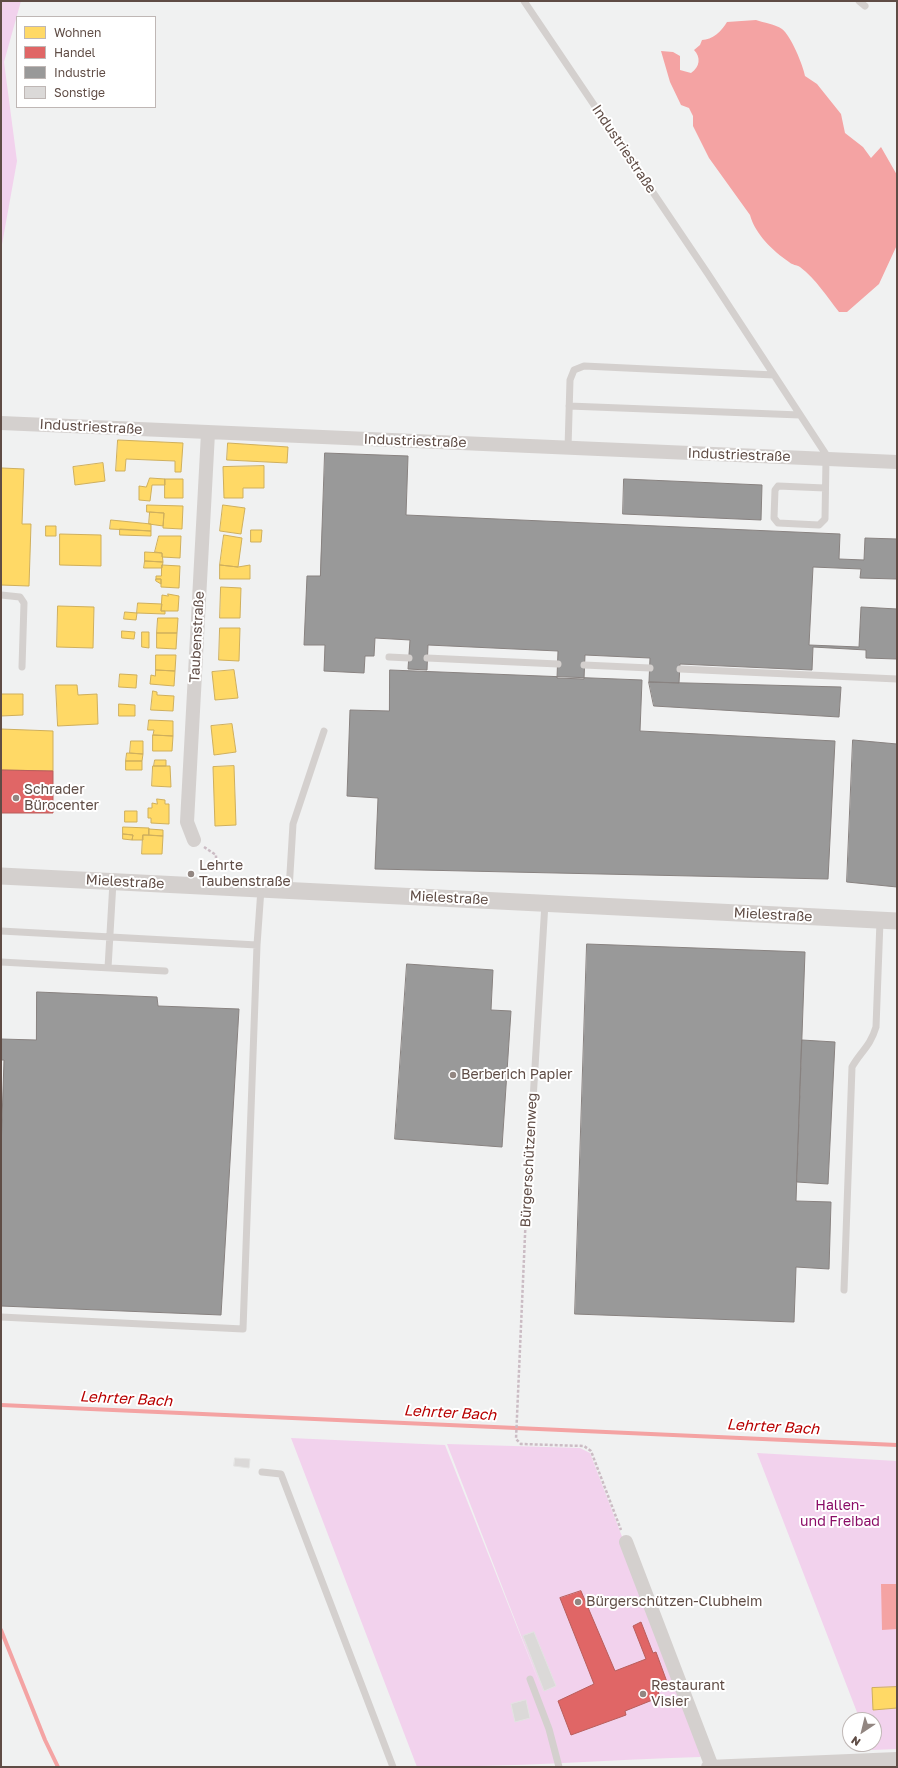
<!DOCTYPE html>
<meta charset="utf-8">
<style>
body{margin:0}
#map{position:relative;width:898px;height:1768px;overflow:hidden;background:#f0f1f1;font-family:"Golos Text",sans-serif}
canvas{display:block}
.frame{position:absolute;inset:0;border:2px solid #5f4c45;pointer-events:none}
.legend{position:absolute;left:16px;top:16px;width:140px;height:92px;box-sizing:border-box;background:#fff;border:1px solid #bfb7b5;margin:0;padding:5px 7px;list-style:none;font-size:12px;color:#5f4c45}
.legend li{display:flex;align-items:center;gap:8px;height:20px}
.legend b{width:20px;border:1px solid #bfb7b5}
.north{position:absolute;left:842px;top:1712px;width:40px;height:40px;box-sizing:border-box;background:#fff;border:1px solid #bfb7b5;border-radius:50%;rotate:215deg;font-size:11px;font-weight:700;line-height:16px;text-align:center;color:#5f4c45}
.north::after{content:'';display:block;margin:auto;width:14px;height:18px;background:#928681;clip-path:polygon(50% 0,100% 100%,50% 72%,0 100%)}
</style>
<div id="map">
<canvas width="898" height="1768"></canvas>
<div class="frame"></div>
<ul class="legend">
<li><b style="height:11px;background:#ffd966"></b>Wohnen</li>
<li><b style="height:11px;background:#e06666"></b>Handel</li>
<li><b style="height:11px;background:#999"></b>Industrie</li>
<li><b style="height:11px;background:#dbd9d8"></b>Sonstige</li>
</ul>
<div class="north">N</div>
</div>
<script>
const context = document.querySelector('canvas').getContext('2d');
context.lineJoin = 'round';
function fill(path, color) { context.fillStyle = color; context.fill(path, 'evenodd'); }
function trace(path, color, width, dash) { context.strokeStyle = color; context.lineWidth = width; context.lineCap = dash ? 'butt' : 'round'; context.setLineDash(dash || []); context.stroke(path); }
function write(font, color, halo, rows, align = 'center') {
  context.font = font + ' "Golos Text",sans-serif'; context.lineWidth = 4; context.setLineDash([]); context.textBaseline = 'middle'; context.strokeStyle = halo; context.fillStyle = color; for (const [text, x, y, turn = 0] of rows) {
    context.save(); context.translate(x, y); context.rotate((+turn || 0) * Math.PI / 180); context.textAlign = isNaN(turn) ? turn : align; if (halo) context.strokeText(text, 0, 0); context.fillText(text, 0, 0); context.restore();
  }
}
fill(new Path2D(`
 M1,1H21L4,62L17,161L1,250Z
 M291,1438L445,1445L544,1695L447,1444L580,1448L590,1453L704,1751L700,1757C606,1760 512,1767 417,1767Z
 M757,1453L897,1461V1749L872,1750L870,1744H874V1720H860Z`), '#f2d2ed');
fill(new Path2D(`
 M756,20C764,23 775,24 782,29C791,36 803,65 805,76L817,84L841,114L845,133L863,147L871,158L881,147L897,175V245L879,284L847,312H839C827,297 816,279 800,267C797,265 792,265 789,262C773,251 755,234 750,215L709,158L693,126V116L689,108L681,105L670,82L661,51L673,52L680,56V70L691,73C700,67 701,57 694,50L700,45L702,40C712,40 722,31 727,22Z
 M881,1584H897V1629L882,1630Z`), '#f4a3a3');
const homes = new Path2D(`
 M118,440L183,443L181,472H175V461L126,459L125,471H116Z
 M228,443L288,447L287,463L227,460Z
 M103,463L105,481L75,485L73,467Z
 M264,466V488H243V498H224L223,467Z
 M2,468L24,469L22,524H31L29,586L1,585Z
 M150,478L165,479V485H152L150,501L139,500V486L146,487Z
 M165,479H183V498H165Z
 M147,505L183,506L182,529L163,528L164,513L147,512Z
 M223,505L245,508L241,534L220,531Z
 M150,512L164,513L163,526L149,524Z
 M111,520L151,524V531L110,529Z
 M46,526H56V536H46Z
 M120,529L151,531V536L120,535Z
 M251,530H262L261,542H251Z
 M60,534L101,535V566L60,565Z
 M224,535L242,538L238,567L220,565Z
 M159,536H181L180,558L162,557V553L155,552Z
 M145,552L162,553L163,562L145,561Z
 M145,561L163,562L162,568H144Z
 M162,565L180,566L179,588L161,587V579H156V576H161Z
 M220,565L238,567L250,565V579H220Z
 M156,579H161V584L156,581Z
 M221,587L241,588L240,618H220Z
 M168,594L179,596L178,611H161L162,595L168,596Z
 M138,603L162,604L161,611H165V614L137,613Z
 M58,606L94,607L93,648L57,647Z
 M125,612L137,613L136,620L124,619Z
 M158,618H178L177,633H157Z
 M220,628H240L239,661L219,660Z
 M122,631L135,632L134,639L122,638Z
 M142,632H149V648L142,647Z
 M157,633H177L176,649L157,648Z
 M156,655H176L175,671L156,670Z
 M156,670L175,671L174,686L150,684L151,675L155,676Z
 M234,670L238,698L215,700L212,672Z
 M120,674L137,675L136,688L119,687Z
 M56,685H77L78,695L97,694L98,724L58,726Z
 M153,691L157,692V695L174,696L173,711L151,710Z
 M1,694H23V715L1,716Z
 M119,704L135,705V716H119Z
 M149,720L173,721V736L153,735L154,730H148Z
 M232,724L236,752L214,755L211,726Z
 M1,729L53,731V771L1,770Z
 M153,735L173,736L172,751H153Z
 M131,741H143V754L130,753Z
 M127,753L143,754L142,761H126Z
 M155,760H166V766H154Z
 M126,761H142V770H126Z
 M153,766H170L171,787L152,786Z
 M234,766L236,825L215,826L213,767Z
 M157,799L165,800V804H169V824L151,823V818H148V808H152V803L157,804Z
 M125,811H137V822H125Z
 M123,827L149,828V835H143V840H132L133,835L123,834Z
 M149,829L163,830V836L149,835Z
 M123,834L133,835L132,840L123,839Z
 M143,835L163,836L162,854H142Z
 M897,1687V1708L873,1710L872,1688Z`);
fill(homes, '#ffd966');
trace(homes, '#cfaf5c', 1);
const shops = new Path2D(`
 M1,770L53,771V813H1Z
 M581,1591L615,1671L646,1659L633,1626L641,1622L653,1653L656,1652L667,1682L656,1686L660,1697L625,1711L626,1715L571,1735L558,1701L594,1684L560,1598Z`);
fill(shops, '#e06666');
trace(shops, '#b95e5c', 1);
const industry = new Path2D(`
 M325,453L408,456L406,515L840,534L839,559L864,560L865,538L897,539V579L860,578L861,569L813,567L809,645L859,647L861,607L897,609V659L866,658V650L813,647L812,670L680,664L679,683L649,682L650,658L585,655L584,679L557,678L558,651L428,645L427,670L408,669L410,640L375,638L374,656H365L364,673L324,671L325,645H304L307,576H320Z
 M624,479L762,485L761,520L623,514Z
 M390,670L642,680L640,731L835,741L828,879L375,869L378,798L347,796L350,710L389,711Z
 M649,682L841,687L839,717L654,706Z
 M853,740L897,744V887L847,882Z
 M587,944L805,952L796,1201L831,1202L829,1269L796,1267L794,1322L575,1314Z
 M407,964L493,970L491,1010L511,1011L502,1147L395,1139Z
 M37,992L157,997L158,1006L239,1009L221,1315L1,1306V1150L4,1060H1V1039L36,1040Z
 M802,1040L835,1042L828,1184L797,1182Z`);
fill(industry, '#999');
trace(industry, '#888280', 1);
trace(new Path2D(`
 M1,1405L897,1445
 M1,1630L45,1740L58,1767`), '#f4a3a3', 4);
const building = new Path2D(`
 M235,1458L250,1459L249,1468L234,1466Z
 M534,1632L556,1686L544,1691L523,1636Z
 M526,1700L530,1718L515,1722L511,1704Z`);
fill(building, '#dbd9d8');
trace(building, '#e3e3e2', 1);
trace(new Path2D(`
 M204,847L216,855V872
 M527,1190L516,1439L521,1444L584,1446L591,1451L621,1530`), '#cbbcc4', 2.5, [3, 2]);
trace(new Path2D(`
 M524,1L708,274L829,459
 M859,1L865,6
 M569,406L800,415
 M568,448L570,380L574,370L584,366L774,375
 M825,488L778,486L775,490L774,518L778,523L819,525L825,519L826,459
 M1,595L20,597L24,603L22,667
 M389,657L409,658
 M427,658L558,664
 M584,665L650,668
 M680,669L897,679
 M289,890L293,824L324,731
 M1,931L257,945L261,889
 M1,962L165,971
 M108,968L113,882
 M528,1182L545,903
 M844,1290L852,1067C861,1051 870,1047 876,1027L880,921
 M1,1317L243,1329L257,945
 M262,1472L281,1474L393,1767
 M530,1679L549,1729L559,1767`), '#d4d0ce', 7);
trace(new Path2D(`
 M1,423L897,462
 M194,840L187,822L208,433
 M626,1542L712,1767
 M708,1767L897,1759`), '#d4d0ce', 14);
trace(new Path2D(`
 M1,876L897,921`), '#d4d0ce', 17);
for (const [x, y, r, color] of [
 [16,798,4,"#928681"],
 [191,874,4,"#928681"],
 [453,1075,4,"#928681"],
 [578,1602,4,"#928681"],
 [643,1694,4,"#928681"]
]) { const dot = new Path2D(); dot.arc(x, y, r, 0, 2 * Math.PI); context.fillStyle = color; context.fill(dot); trace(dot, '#fff', 1.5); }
write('14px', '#5f4c45', '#fff', [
 ["Industriestraße",624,149,56],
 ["Industriestraße",91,427,3],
 ["Industriestraße",415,441,2],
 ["Industriestraße",739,455,2],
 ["Taubenstraße",197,637,-87],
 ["Mielestraße",125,882,3],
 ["Mielestraße",449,898,3],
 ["Mielestraße",773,915,3],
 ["Bürgerschützenweg",529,1160,-87]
]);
write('14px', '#5f4c45', '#fff', [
 ["Schrader",24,790],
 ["Bürocenter",24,806],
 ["Lehrte",199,866],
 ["Taubenstraße",199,882],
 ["Berberich Papier",461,1075],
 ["Bürgerschützen-Clubheim",586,1602],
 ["Restaurant",651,1686],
 ["Visier",651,1702]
], 'left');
write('14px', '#8a0c66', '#fff', [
 ["Hallen-",840,1506],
 ["und Freibad",840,1522]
]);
write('italic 15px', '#b80000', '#fff', [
 ["Lehrter Bach",126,1399,3],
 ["Lehrter Bach",450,1413,3],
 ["Lehrter Bach",773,1427,3]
]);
</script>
